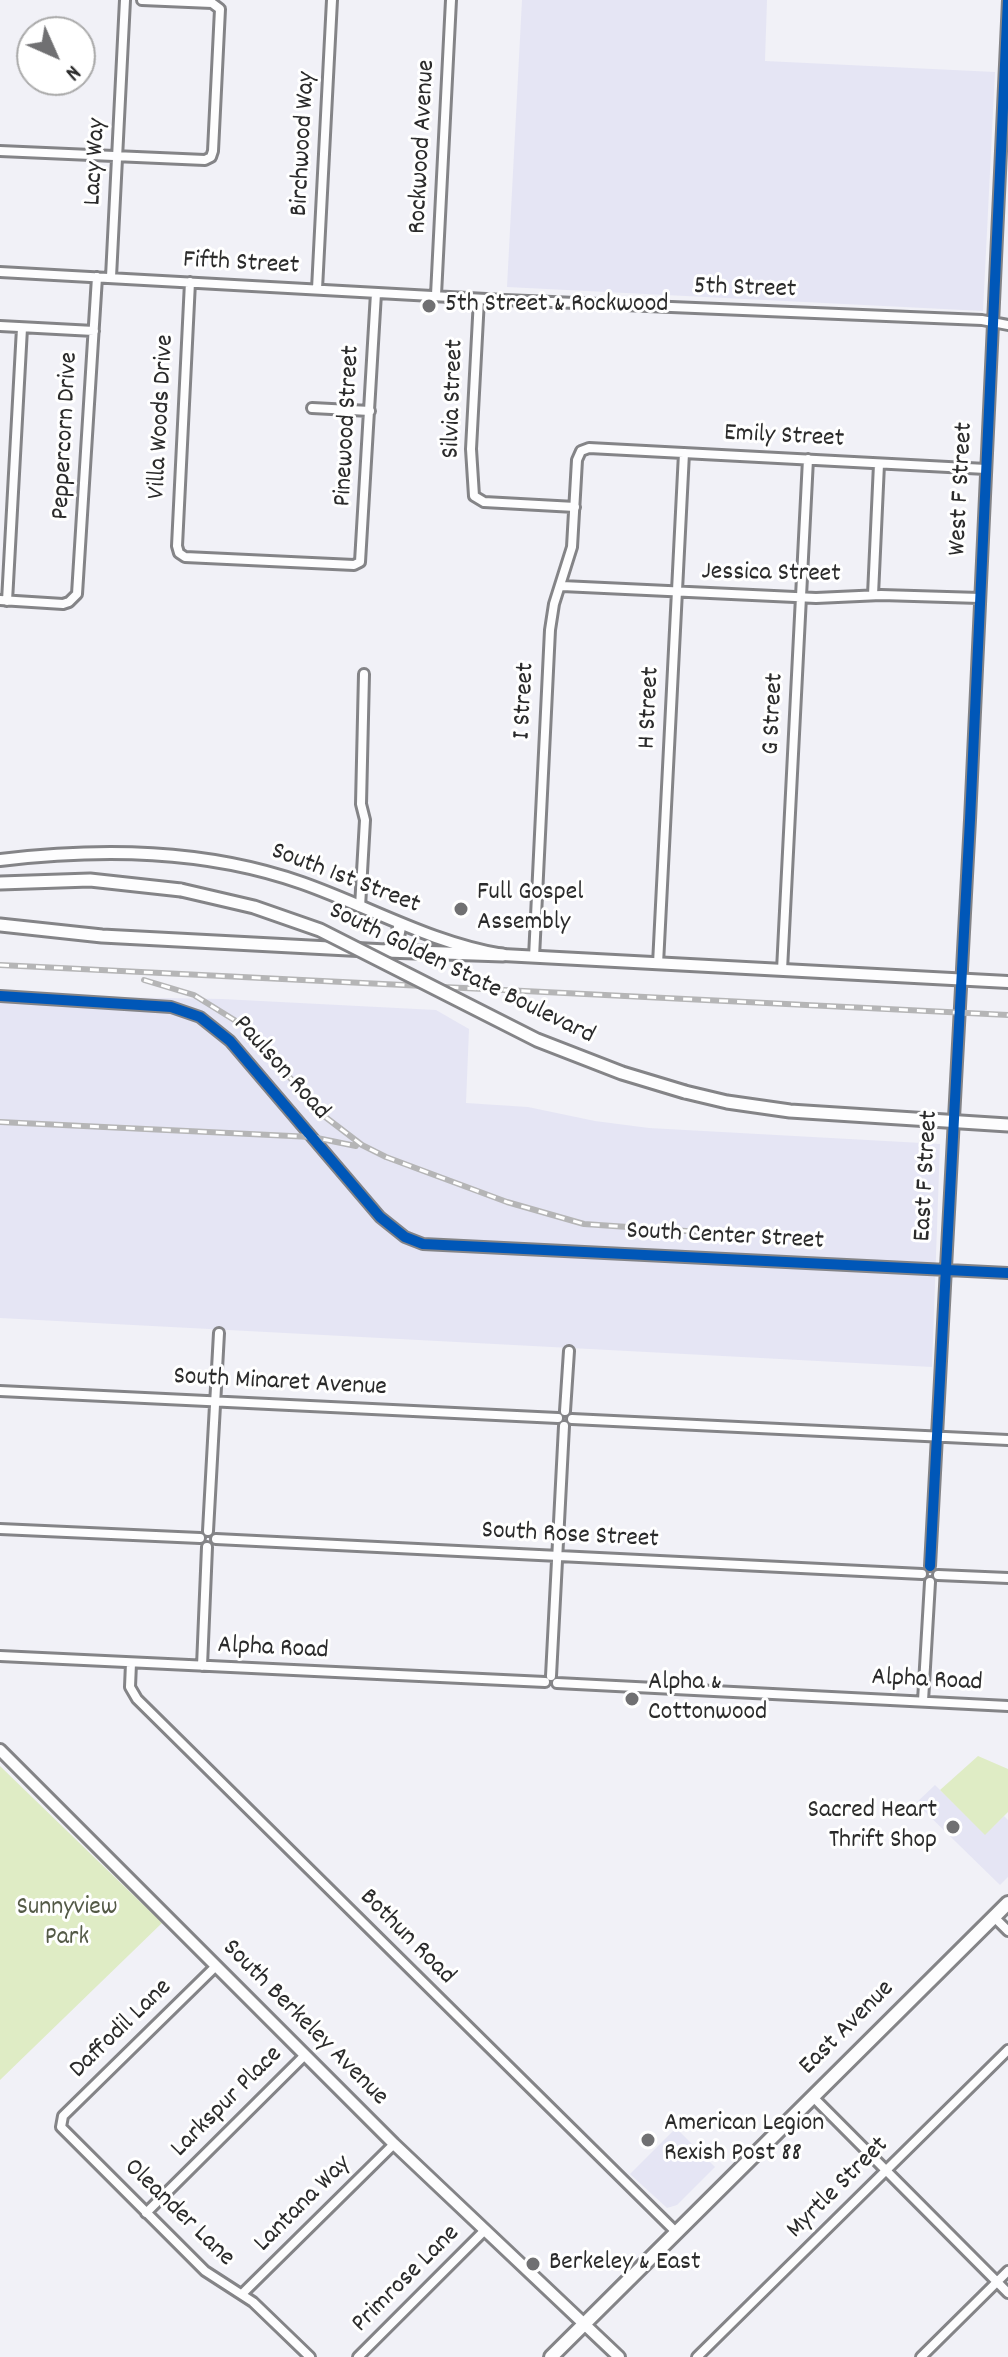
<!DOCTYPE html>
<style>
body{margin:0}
#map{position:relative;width:1008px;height:2357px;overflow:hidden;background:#f1f1f7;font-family:Dekko,sans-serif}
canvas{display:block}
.north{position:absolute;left:16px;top:16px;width:80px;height:80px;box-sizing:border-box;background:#fff;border:2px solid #aaa;border-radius:50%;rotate:135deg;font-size:22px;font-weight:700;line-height:32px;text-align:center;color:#2b2b2b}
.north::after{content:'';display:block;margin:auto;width:28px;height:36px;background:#707072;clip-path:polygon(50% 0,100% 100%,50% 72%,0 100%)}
</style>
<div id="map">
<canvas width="1008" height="2357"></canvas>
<div class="north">N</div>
</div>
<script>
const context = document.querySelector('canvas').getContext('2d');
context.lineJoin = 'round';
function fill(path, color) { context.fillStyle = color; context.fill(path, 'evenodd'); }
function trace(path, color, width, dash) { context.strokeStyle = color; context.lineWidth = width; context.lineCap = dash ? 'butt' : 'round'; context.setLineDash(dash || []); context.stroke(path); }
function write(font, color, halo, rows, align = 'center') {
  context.font = font + ' Dekko,sans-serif'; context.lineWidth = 6; context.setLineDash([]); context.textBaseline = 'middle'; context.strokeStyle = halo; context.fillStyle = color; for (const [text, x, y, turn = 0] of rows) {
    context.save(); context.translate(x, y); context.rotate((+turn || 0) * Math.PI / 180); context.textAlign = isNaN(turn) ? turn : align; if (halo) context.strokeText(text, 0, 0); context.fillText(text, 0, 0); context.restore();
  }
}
fill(new Path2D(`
 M522,0H767L765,61L995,72L983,311L507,287Z
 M0,995L222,999L436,1010L469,1029L466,1103L528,1107L595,1121L649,1128L940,1144L932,1367L0,1318Z
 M935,1785L985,1834L1004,1816L1008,1820V1877L1000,1885L916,1803Z
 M676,2128L715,2167L677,2205L667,2208L630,2174Z`), '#e5e5f4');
fill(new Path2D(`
 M978,1756L1008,1769V1812L985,1835L940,1790Z
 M0,1766L162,1923L0,2080Z`), '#dfecc5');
const minor = new Path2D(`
 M0,151L205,160L211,157L213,151L220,9L212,3L142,0
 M0,272L504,300L982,320L1008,325
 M111,277L125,0
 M190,282L177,546L179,553L185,557L354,565L360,562L376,293
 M317,289L332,0
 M436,295L451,0
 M479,299L471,449L474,496L484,502L575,507
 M0,326L94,331
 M312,408L370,411
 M562,586L816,598L881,595L980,598
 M873,595L879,464
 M0,600L63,604L69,602L77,594L97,277
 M7,601L22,328
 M360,907L365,820L361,804L364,674
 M534,957L550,630L554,604L572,547L577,460L581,451L589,448L986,469
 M658,964L684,453
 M782,970L808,459
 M0,996L171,1007L200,1017L230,1041L380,1217L405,1237L423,1244L1008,1273
 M0,1391L558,1418
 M565,1411L569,1351
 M572,1419L1008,1440
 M0,1529L200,1538
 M208,1531L219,1333
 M216,1539L922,1574
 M930,1566L970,820L1008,0
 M938,1575L1008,1578
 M0,1656L545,1682
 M131,1663L130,1687L137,1699L675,2231
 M202,1666L207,1547
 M551,1676L564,1426
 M557,1683L1008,1706
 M923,1701L930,1582
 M994,1917L1008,1931
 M215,1967L63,2116L61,2127L205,2271L253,2302L310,2357
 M812,2096L1008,2293
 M146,2213L305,2055
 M242,2294L394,2144
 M358,2357L484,2231
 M697,2357L1008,2050
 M921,2357L1008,2271`);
const tertiary = new Path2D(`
 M0,860C101,848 205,849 302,883C370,907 431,943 503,955L1008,982
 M0,1750L394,2144L619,2357`);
const secondary = new Path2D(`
 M0,883L90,880L181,890
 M0,925L102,936L386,951L503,955
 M386,951L396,944L400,925
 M685,1092L727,1102L790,1111L1008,1125`);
const primary = new Path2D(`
 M551,2357L1008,1903`);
trace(minor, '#848487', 14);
trace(tertiary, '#848487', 16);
trace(secondary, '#848487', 17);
trace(primary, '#848487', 18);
trace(minor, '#fdfdfe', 8);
trace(tertiary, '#fdfdfe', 10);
trace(secondary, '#fdfdfe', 11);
trace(primary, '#fdfdfe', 12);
const rail = new Path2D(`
 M0,965L1008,1015
 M144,980L194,995L244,1026L324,1116L362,1145L386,1157L507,1202L584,1224L745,1235
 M0,1122L312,1137L356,1146`);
trace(rail, '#b5b5b6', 6);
trace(rail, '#fff', 3, [9]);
const secondaryBridge = new Path2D(`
 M181,890L254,907L320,930L537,1040L622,1073L685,1092`);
trace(secondaryBridge, '#848487', 17, []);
trace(secondaryBridge, '#fdfdfe', 11);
trace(new Path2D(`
 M0,996L171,1007L200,1017L230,1041L380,1217L405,1237L423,1244L1008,1273
 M930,1566L970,820L1008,0`), '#0057b8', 10);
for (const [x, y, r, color] of [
 [429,306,8,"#707072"],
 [461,909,8,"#707072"],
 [632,1699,8,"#707072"],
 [953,1827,8,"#707072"],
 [648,2140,8,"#707072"],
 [533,2264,8,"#707072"]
]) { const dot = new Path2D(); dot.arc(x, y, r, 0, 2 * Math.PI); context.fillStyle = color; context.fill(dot); trace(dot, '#fff', 3); }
write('26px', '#2b2b2b', '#fff', [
 ["Birchwood Way",305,144,-87],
 ["Rockwood Avenue",424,147,-87],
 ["Lacy Way",97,162,-87],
 ["Fifth Street",241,265,3],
 ["5th Street",745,290,2],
 ["Silvia Street",455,399,-88],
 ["Villa Woods Drive",163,417,-87],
 ["Pinewood Street",349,426,-87],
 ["Peppercorn Drive",67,436,-87],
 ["Emily Street",784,438,3],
 ["West F Street",963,489,-87],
 ["Jessica Street",771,575,1],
 ["I Street",526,701,-87],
 ["H Street",651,708,-87],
 ["G Street",775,714,-87],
 ["South 1st Street",345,880,21],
 ["South Golden State Boulevard",461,975,26],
 ["Paulson Road",280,1069,48],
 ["East F Street",928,1176,-87],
 ["South Center Street",725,1238,3],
 ["South Minaret Avenue",280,1384,3],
 ["South Rose Street",570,1537,3],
 ["Alpha Road",273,1650,3],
 ["Alpha Road",927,1682,3],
 ["Bothun Road",406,1938,45],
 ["South Berkeley Avenue",304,2024,45],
 ["East Avenue",848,2029,-45],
 ["Daffodil Lane",122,2030,-44],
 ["Larkspur Place",228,2103,-45],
 ["Myrtle Street",839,2189,-45],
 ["Lantana Way",304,2205,-45],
 ["Oleander Lane",178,2214,44],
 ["Primrose Lane",407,2280,-45]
]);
write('26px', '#2b2b2b', '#fff', [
 ["5th Street & Rockwood",445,306],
 ["Full Gospel",477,894],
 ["Assembly",477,924],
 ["Alpha &",648,1684],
 ["Cottonwood",648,1714],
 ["Sacred Heart",937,1812,"right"],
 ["Thrift Shop",937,1842,"right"],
 ["American Legion",664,2125],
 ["Rexish Post 88",664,2155],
 ["Berkeley & East",549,2264]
], 'left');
write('26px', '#545a47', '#fff', [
 ["Sunnyview",67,1909],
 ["Park",67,1939]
]);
</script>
